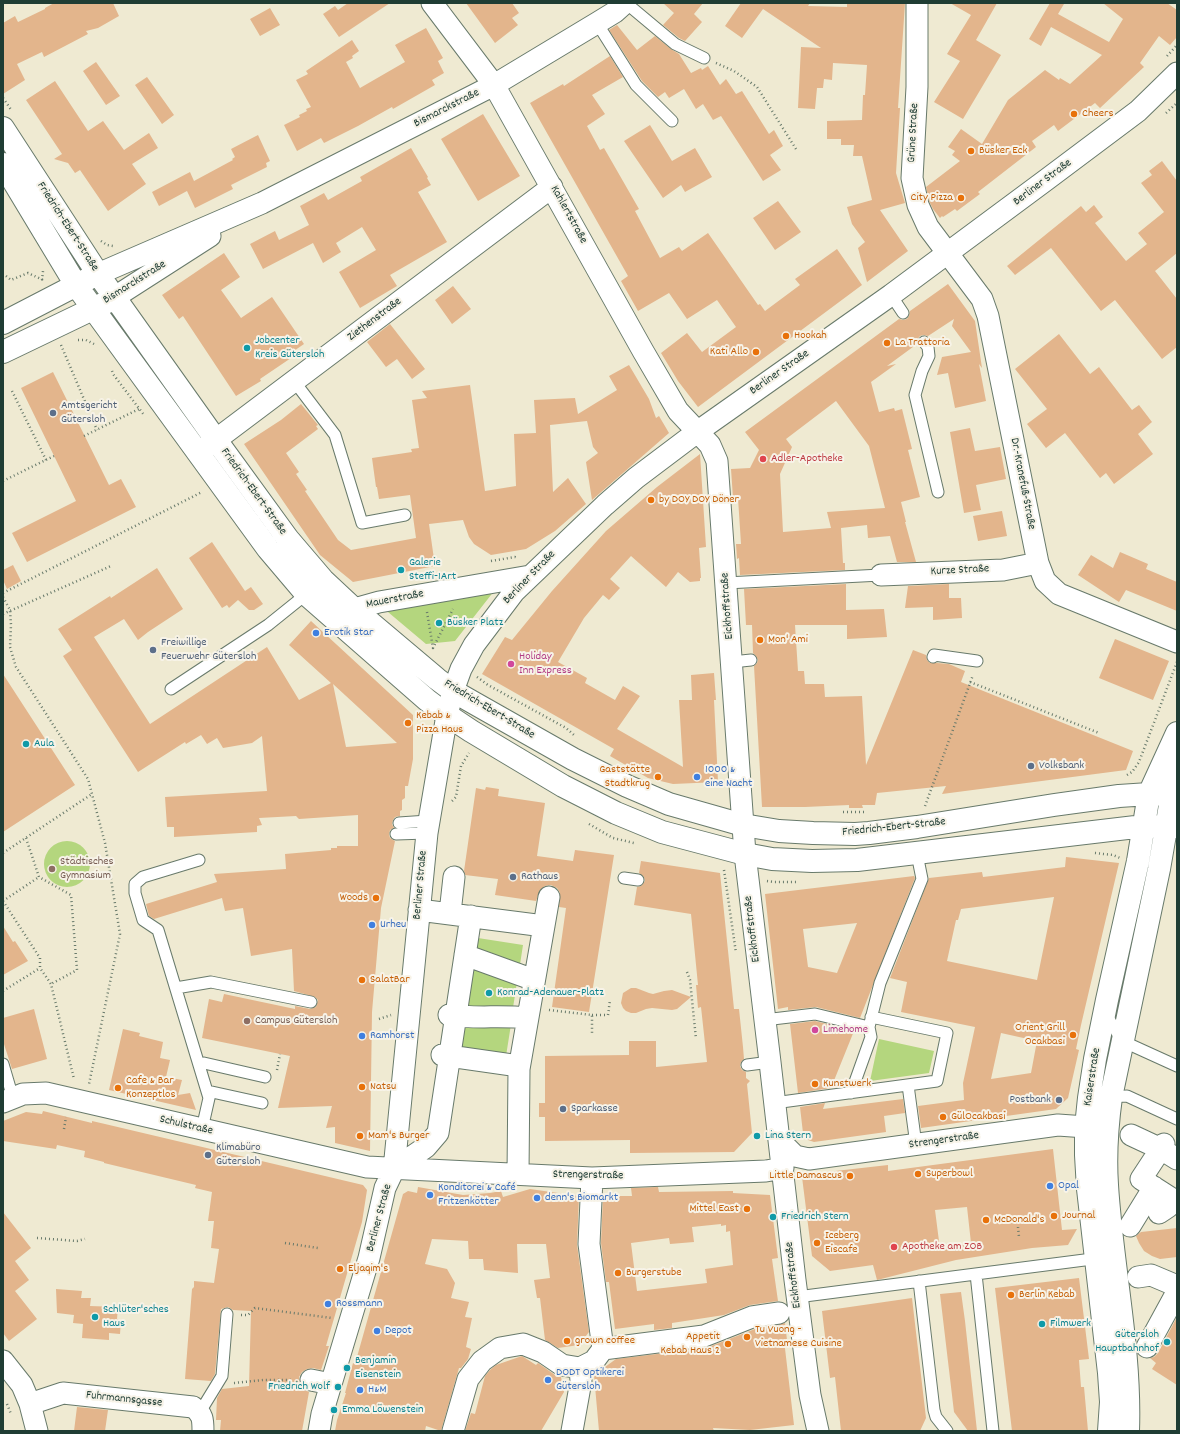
<!DOCTYPE html>
<meta charset="utf-8">
<style>
body{margin:0}
#map{position:relative;width:1180px;height:1434px;overflow:hidden;background:#efead2;font-family:Dekko,sans-serif}
canvas{display:block}
.frame{position:absolute;inset:0;border:4px solid #1f3d34;pointer-events:none}
</style>
<div id="map">
<canvas width="1180" height="1434"></canvas>
<div class="frame"></div>
</div>
<script>
const context = document.querySelector('canvas').getContext('2d');
context.lineJoin = 'round';
function fill(path, color) { context.fillStyle = color; context.fill(path, 'evenodd'); }
function trace(path, color, width, dash) { context.strokeStyle = color; context.lineWidth = width; context.lineCap = dash ? 'butt' : 'round'; context.setLineDash(dash || []); context.stroke(path); }
function write(font, color, halo, rows, align = 'center') {
  context.font = font + ' Dekko,sans-serif'; context.lineWidth = 4; context.setLineDash([]); context.textBaseline = 'middle'; context.strokeStyle = halo; context.fillStyle = color; for (const [text, x, y, turn = 0] of rows) {
    context.save(); context.translate(x, y); context.rotate((+turn || 0) * Math.PI / 180); context.textAlign = isNaN(turn) ? turn : align; if (halo) context.strokeText(text, 0, 0); context.fillText(text, 0, 0); context.restore();
  }
}
fill(new Path2D(`
 M498,586L455,641L426,644L382,607Z
 M44 864a23 23 0 1 1 46 0a23 23 0 1 1-46 0Z
 M478,938L523,945L519,971L475,956Z
 M474,962L518,976L512,1014L466,1015Z
 M512,1018L506,1056L461,1049L465,1020Z
 M879,1039L934,1051L929,1073L870,1081Z`), '#b4d67e');
fill(new Path2D(`
 M54,3H113L119,16L98,28L86,31L88,34L44,57L42,52L17,64L25,80L3,94V23L15,16L18,22L45,9V8Z
 M348,3H390L339,37L323,14L335,6L338,10Z
 M466,3H512L519,13L512,18L518,25L495,43Z
 M663,3H703L694,14L702,22L685,41L679,38L663,25L674,13Z
 M741,3H810L808,6L847,7V3H905L898,108H900L896,173L905,203L880,210L908,251L867,282L858,248L865,242L852,224L847,207L872,200L862,156H853L854,145H841V139H827V121L862,120L863,95H865L867,65L833,63L832,80L824,79L823,88H817L815,109L798,108L801,47L821,48L763,9L742,38L725,26Z
 M950,3H997L976,40L1001,55L963,119L934,102L960,61L947,54L971,15Z
 M1050,3L1064,4L1058,14L1109,42L1123,19L1103,3H1167L1177,10V37L1170,45L1159,36L1140,63L1144,67L1100,108L1095,103L1058,131L1054,125L1032,141L1036,147L978,192L980,194L957,211L955,209L943,217L942,216L940,218L933,209L929,201L926,187L960,161L952,155L955,151L948,147L961,129L982,144L1008,100L1045,70L1059,80L1060,78L1070,84L1102,55L1051,27L1041,46L1029,39Z
 M270,8L280,25L260,36L250,19Z
 M617,25L637,50L655,36L671,49L679,54L691,73L701,68L702,70L708,66L720,85L726,79L736,94L742,91L769,134L774,130L783,146L770,155L781,170L763,181L721,116L713,120L703,104L696,109L684,89L669,98L665,92L658,97L642,81L609,30Z
 M426,28L443,58L438,61L444,73L432,80L435,85L393,109L392,107L358,126L324,143L321,138L297,151L284,125L300,117L299,115L307,111L306,109L311,107L296,80L308,74L306,71L352,40L359,51L352,56L353,58L346,62L360,88L405,62L395,45Z
 M610,56L623,77L592,95L605,114L587,126L600,150L604,148L639,209L635,211L660,258L679,247L682,251L708,233L758,305L760,304L765,311L800,285L795,279L837,249L862,285L698,407L678,381L661,353L687,333L702,352L736,327L717,300L687,319L669,293L638,311L621,281L628,276L530,103L563,84L564,86Z
 M96,62L120,96L106,105L83,71Z
 M147,77L174,115L162,124L135,85Z
 M55,81L88,131L103,121L124,150L149,133L158,148L132,164L146,184L108,211L80,170L75,173L68,163L54,159L62,154L26,100Z
 M483,114L520,176L478,201L441,139Z
 M650,125L672,161L695,148L712,177L685,192L681,185L663,198L624,141Z
 M258,135L270,161L266,163L267,167L231,185L233,189L195,208L187,191L159,206L152,192L190,172L194,181L233,160L232,159L235,157L231,149Z
 M411,148L428,177L427,178L431,185L418,192L447,242L390,275L397,286L360,308L339,272L376,250L362,227L336,243L341,252L323,263L313,243L263,269L250,244L275,231L279,240L309,225L300,206L324,193L328,200L362,181L360,177Z
 M1162,161L1177,181V253L1155,271L1177,299V347L1162,359L1115,300L1101,311L1051,248L1015,275L1007,266L1081,206L1086,212L1094,205L1103,217L1095,223L1126,261L1147,244L1138,233L1164,212L1141,183L1152,175L1149,171Z
 M778,201L801,232L775,250L753,218Z
 M224,253L240,277L221,290L241,318L272,297L304,344L288,355L291,358L260,379L261,381L236,396L183,316L179,319L162,295Z
 M948,284L975,321L982,368L979,364L986,401L955,408L948,373L937,375L942,357L971,352L952,326L954,319L928,336L923,335L920,336L917,340V344L887,366L896,364L871,382L879,412L894,408L895,411L902,409L912,449L908,450L920,497L901,502L906,522H905L916,562H897L890,536L868,538L867,525L841,528L843,563H845V570L740,575L739,558L737,559L736,544H741L738,498H733L731,469L750,468L759,450L745,432L899,319L903,320L907,319L909,316L910,311ZM836,401L869,446L885,508L827,512L831,528L783,532L780,474L792,447L786,439Z
 M453,286L471,309L452,324L435,300Z
 M390,324L425,369L412,379L397,359L386,367L367,342Z
 M1059,334L1090,374L1099,367L1132,410L1139,405L1152,422L1138,434L1153,454L1114,484L1106,473L1100,478L1065,433L1046,448L1027,424L1047,409L1015,369Z
 M629,365L649,399L656,418L659,416L669,433L592,500L586,462L598,453L593,447L587,421L550,425L553,492L568,478L586,504L555,531L526,549L491,555L474,544L469,537L463,520L429,524L435,566L353,582L320,555L244,444L281,420L301,404L318,425L316,426L318,429L286,453L299,472L296,474L307,490L305,491L338,540L351,550L416,538L410,495L379,499L377,487H376L372,458L412,452L411,449L419,448L412,400L427,398L422,391L470,385L485,491L516,486L514,434L536,433L534,400L575,398L578,414L617,390L609,376Z
 M53,372L109,485L121,479L136,507L27,562L12,533L76,501L21,388Z
 M970,428L975,451L1000,447L1006,479L976,485L981,510L964,513L950,432Z
 M700,454L706,547L699,548L701,578H700V581L690,582L678,572L666,587L631,556L610,579L620,588L609,600L603,595L584,618L558,662L587,678L585,683L615,700L623,686L640,696L617,729L683,767L679,700H692L691,675L714,673L716,700H714L718,782L673,784L648,778L610,756L614,749L482,674L505,637L512,640L552,591L606,531L657,487Z
 M1002,511L1007,536L978,541L973,516Z
 M212,542L245,591L251,587L263,604L254,610H249L238,600L229,608L227,605L222,608L189,558Z
 M1120,552L1148,564L1146,569L1177,582V611L1126,590L1119,602L1078,575L1091,555L1113,568Z
 M13,565L21,581L7,589L3,580V570Z
 M157,568L183,609L148,632L138,640L124,619L94,637L150,724L267,647L299,700L331,683L289,645L311,621L413,715V759L408,786H405V798L402,800V810L400,811V816L395,817L393,820L392,824L394,828L390,830L389,834L390,838L395,841L381,908L372,1012L370,1151L335,1143V1127L326,1128L332,1106L278,1108L290,1056L202,1038L209,999L222,1002L224,994L295,1009V1006L310,1009L316,1007L318,1000L315,997L294,991L292,949L251,956L243,908L225,911L222,898L154,919L149,916L146,904L217,882L214,874L286,869L285,854L331,850V848H337V846H358V815L299,819L296,816L259,818L262,825L257,826V832L174,837V827H167L165,797L267,791L262,736L252,743L223,748L217,738L207,744L201,735L186,744L185,742L138,772L63,656L72,650L58,629L110,596L111,598ZM333,684L397,743L346,747Z
 M846,584V610L884,609L887,637L847,639V625H795L798,671H804L805,684H824L825,697L862,696L866,765L913,650L926,655L927,660L930,663H937L949,664L965,671L961,682L1133,751L1126,770L942,794L946,786L877,793L875,805H862L863,808H849V805L805,807H762L754,666L757,663L758,660L756,656L753,653L752,625H746L744,589Z
 M949,584V598H961L962,618L933,620V607L905,608L908,586Z
 M1115,639L1169,661L1153,700L1099,678Z
 M3,674L75,785L3,832Z
 M486,787L499,789L498,796L545,803L537,856L573,861L575,850L614,855L589,1012L552,1007L566,908L559,907L560,893L557,888L551,885L545,886L540,890L536,901L495,895L498,879L465,875L464,871L476,788L485,790Z
 M1066,857L1119,863L1081,1025L1076,1049L1079,1050L1068,1098L1056,1109L921,1128L918,1106L964,1100L963,1083L975,1027L901,1012L907,982L890,978L929,878L982,872L983,877L1065,867ZM1054,897L1037,980L947,961L956,920H958L961,909ZM1001,1033L1037,1041L1031,1073L991,1079Z
 M641,861L720,873L734,1009H739L743,1047L744,1059L741,1062L740,1066L742,1070L746,1072V1078L750,1081L747,1084L752,1133L734,1152L630,1153V1140L545,1141V1117H539V1103H545V1056L629,1055V1041H656V1067L707,1062L701,1007L698,1008L696,985H698L691,914L634,905L637,887L641,886L645,881L644,877L639,873Z
 M914,876L915,878L860,1018L816,1007L788,1010V1007L778,1009L765,894ZM857,923L837,973L808,967L803,929Z
 M3,926L13,942L15,941L28,961L3,975Z
 M631,988H636L649,993L653,994L664,991L672,990L691,997L677,1009L672,1010L652,1008L646,1009L636,1013H631L626,1011L623,1008L621,1003L623,993Z
 M34,1009L47,1059L12,1069L3,1041V1018Z
 M815,1021L854,1031L831,1088L798,1093L790,1024Z
 M123,1029L140,1033L139,1036L163,1042L160,1058L170,1060L166,1077L182,1080L178,1095L190,1093L196,1110L109,1090Z
 M903,1099L905,1113L884,1116L886,1132L814,1142L808,1140L803,1133L800,1107L825,1103L823,1109Z
 M43,1111L92,1123V1121L105,1124L363,1185L367,1190L362,1222L326,1346H329L321,1370L313,1368L307,1369L302,1372L299,1377L300,1384L303,1389L309,1392L302,1431H220L221,1420H216L217,1398L222,1389L249,1386L251,1311L233,1310L228,1307L221,1309L215,1374L211,1381L185,1379L192,1289L194,1287V1281L214,1283L219,1249L211,1248L214,1221H208L212,1192L195,1188L196,1185L104,1163V1162L84,1157L85,1151L57,1145L56,1149L3,1141V1121L26,1112L42,1114Z
 M1053,1149L1062,1230L1077,1229L1068,1245L1032,1248L956,1260L877,1280L873,1265L830,1271L812,1256L802,1177L809,1176V1174L888,1165V1171ZM967,1207L971,1243L940,1249L935,1210Z
 M418,1187L463,1195L490,1193L501,1191L503,1197L530,1189L579,1196L577,1245L589,1332L579,1345L558,1348L545,1340L540,1298H537L534,1280L550,1278L546,1244H517L518,1273L484,1270L483,1259H469L468,1241L432,1239L425,1264L447,1269L455,1283L451,1298L469,1302L465,1317L472,1318L466,1347L471,1349L468,1359L461,1368H459L441,1431L426,1426L425,1431H335L337,1420L346,1393H345L353,1363L355,1364L403,1194L408,1191L417,1193Z
 M658,1187L659,1192L733,1191V1193L770,1195L778,1258L772,1259L778,1301L750,1305L724,1315L672,1323V1328L654,1330V1324L615,1329L609,1282H606L601,1243L603,1196H632L631,1188ZM721,1224V1226L726,1225V1232L730,1231L733,1265L705,1269L707,1283L637,1291L631,1243L669,1238L670,1244L694,1242L692,1227Z
 M3,1212L31,1248L15,1261L29,1280L15,1291L37,1319L9,1341L3,1333Z
 M1177,1228V1257L1160,1259L1152,1256L1144,1251L1139,1243L1136,1236L1141,1232Z
 M1079,1278L1089,1359L1079,1360L1081,1387H1084L1088,1431H1012L995,1288Z
 M56,1289L82,1291L81,1298H91L90,1306L118,1307L117,1319L121,1320L120,1334L109,1333V1340L82,1338L83,1324L73,1323L74,1315L57,1313Z
 M961,1292L965,1321L977,1431H968L954,1412L940,1294Z
 M912,1298L926,1418L920,1431H841L835,1377L830,1378L822,1311Z
 M1177,1317V1385L1152,1369L1156,1363L1150,1358L1154,1357L1158,1353Z
 M785,1323L787,1340H784L794,1425L750,1430L713,1428L714,1431H599L594,1375L616,1359L706,1348L755,1329Z
 M522,1356L536,1365L538,1363L555,1375L561,1377L564,1392L541,1431H465L471,1413L475,1414L485,1376L490,1370L496,1365Z
 M77,1407L108,1410L105,1431H74Z`), '#e3b58c');
const lane = new Path2D(`
 M626,3L675,44L704,58
 M597,23L636,85L672,121
 M891,295L903,313
 M924,342L928,347L929,356L922,371L915,395L938,492
 M294,381L335,435L362,523L405,515
 M726,583L881,575
 M933,657L934,655L977,661
 M732,662L751,660
 M171,689L268,625L309,592
 M399,823L428,821
 M396,834L427,833
 M199,860L143,877L135,884V893L143,920L158,930L209,1098L202,1129
 M624,878L638,880
 M176,988L211,982L311,1002
 M1106,1014L1122,1041L1177,1066
 M764,1020L815,1014L869,1027
 M3,1064L13,1098
 M199,1065L204,1063L265,1077
 M747,1065L770,1062
 M908,1085L916,1145
 M208,1093L212,1092L262,1103
 M851,1093L871,1037L869,1027L880,983L922,879L917,854
 M1107,1097L1127,1096L1177,1119
 M774,1103L937,1081L947,1033L871,1017
 M976,1274L993,1431
 M919,1281L934,1410L936,1417L947,1431
 M797,1297L1100,1258
 M200,1412L222,1376L227,1314`);
const street = new Path2D(`
 M432,3L494,85L643,351L678,411L710,445L717,461L745,854L770,1062L795,1280L810,1395L818,1431
 M917,3V87L912,178L918,205L928,227L982,299L988,316L1038,563L1045,581L1059,594L1177,642
 M98,274L262,203L494,85L597,23L615,12L625,3
 M115,297L210,236
 M201,451L552,187
 M881,575L1003,570L1038,563
 M354,609L379,602L530,576
 M419,910L544,926
 M450,913L454,877
 M465,955L534,980
 M449,1015C475,1019 501,1015 527,1018
 M442,1055L519,1066
 M3,1102L23,1094L46,1093L367,1167L592,1178L766,1171L783,1168
 M1131,1135L1161,1149L1177,1159
 M779,1140L795,1156L809,1159L1058,1125L1086,1127L1098,1140
 M1164,1144L1141,1179L1177,1202
 M394,1169L426,1147L438,1133L471,916
 M518,1174L519,1069L549,897
 M1159,1213L1168,1207L1172,1199L1160,1205
 M1130,1226L1154,1187
 M1138,1277L1151,1275L1177,1286
 M1147,1347L1177,1292
 M603,1349L704,1336L752,1317L779,1313
 M3,1361L22,1385L30,1404L37,1431
 M311,1380L331,1384
 M30,1404L63,1393L193,1407C203,1414 203,1420 203,1431
 M319,1431L322,1414L369,1258L385,1188L394,1169L427,833L447,715L453,691L461,669L474,645L514,592L605,505L636,478L697,432L891,295L1046,180L1138,111L1177,73
 M453,1431L468,1379L482,1361L500,1348L523,1344L543,1352L562,1365L580,1368L594,1361L603,1349L589,1244L592,1178
 M572,1431L581,1381L580,1368`);
const secondary = new Path2D(`
 M3,128L98,274L216,440L288,539L323,580L354,609L437,679L453,691L474,703L573,759L627,786L669,804L743,825L779,831L813,833L855,834L869,833L917,827L1054,805L1119,796L1149,794L1177,795
 M3,164L76,285L268,549L307,595L427,700L447,715L471,731L563,786L616,813L662,832L745,854L772,859L812,861L857,860L1144,826L1177,827
 M3,323L88,279
 M3,352L105,303
 M1109,1431L1111,1402L1109,1373L1088,1189L1086,1155V1127L1089,1098L1095,1059L1107,1000L1138,861L1149,794L1177,733
 M1128,1431C1131,1349 1112,1267 1107,1185C1105,1155 1107,1126 1111,1097L1159,869L1177,765`);
trace(lane, '#687a6b', 13);
trace(street, '#687a6b', 23);
trace(secondary, '#687a6b', 24);
trace(new Path2D(`
 M1176,3H1177
 M1167,56L1177,45
 M716,63L734,71L757,87L796,149
 M3,98L12,111
 M1166,113L1177,103
 M101,241L107,245L113,246
 M6,276L11,280L28,273L43,280
 M42,280L43,271L45,270
 M78,340H86L94,344
 M61,345L97,430
 M112,371L113,374L144,415
 M12,391L46,460
 M84,436L139,409
 M3,481L54,456
 M491,561L515,557L517,558
 M3,593L202,492
 M3,597L10,610L11,625L10,647L16,667L88,779L105,843L120,934L89,1084
 M427,612L433,648L453,609
 M3,614L111,566
 M477,677L488,685L566,728L574,735
 M970,682L1099,733
 M1127,775L1132,772L1139,762L1177,662
 M452,801L456,797L461,766L469,753
 M925,806L973,675
 M843,812H864
 M589,824L613,838L634,843
 M26,838L39,877L71,895L77,970L51,984
 M3,853L92,794
 M1095,853L1113,855L1120,858
 M724,870L736,953
 M767,881L774,882H798
 M3,901L40,958V968L51,984L74,1079
 M3,901L39,877
 M687,972L690,980L696,1039
 M3,991L40,968
 M549,1010L592,1015V1033
 M592,1015H608L610,1000
 M379,1019L391,1015
 M277,1070L280,1054
 M64,1129L66,1117
 M1018,1227L1019,1237
 M37,1238L77,1241L85,1239
 M285,1243L318,1248
 M241,1315H248L255,1308L332,1318
 M234,1383L263,1380H293
 M7,1404L11,1414`), '#687a6b', 2.5, [1, 3]);
trace(lane, '#fff', 11);
trace(street, '#fff', 21);
trace(secondary, '#fff', 22);
for (const [x, y, r, color] of [
 [1074,114,4,"#e8710a"],
 [971,151,4,"#e8710a"],
 [961,198,4,"#e8710a"],
 [786,336,4,"#e8710a"],
 [887,343,4,"#e8710a"],
 [247,348,4,"#0f9aa8"],
 [756,352,4,"#e8710a"],
 [53,413,4,"#5c6f8a"],
 [763,459,4,"#e0444e"],
 [651,500,4,"#e8710a"],
 [401,570,4,"#0f9aa8"],
 [439,623,4,"#0f9aa8"],
 [316,633,4,"#3f7fe0"],
 [760,640,4,"#e8710a"],
 [153,650,4,"#5c6f8a"],
 [511,664,4,"#d1479c"],
 [408,723,4,"#e8710a"],
 [26,744,4,"#0f9aa8"],
 [1031,766,4,"#5c6f8a"],
 [658,777,4,"#e8710a"],
 [697,777,4,"#3f7fe0"],
 [52,869,4,"#8d6e63"],
 [513,877,4,"#5c6f8a"],
 [376,898,4,"#e8710a"],
 [372,925,4,"#3f7fe0"],
 [362,980,4,"#e8710a"],
 [489,993,4,"#0f9aa8"],
 [247,1021,4,"#8d6e63"],
 [815,1030,4,"#d1479c"],
 [1073,1035,4,"#e8710a"],
 [362,1036,4,"#3f7fe0"],
 [815,1084,4,"#e8710a"],
 [362,1087,4,"#e8710a"],
 [118,1088,4,"#e8710a"],
 [1059,1100,4,"#5c6f8a"],
 [563,1109,4,"#5c6f8a"],
 [943,1117,4,"#e8710a"],
 [360,1136,4,"#e8710a"],
 [757,1136,4,"#0f9aa8"],
 [208,1155,4,"#5c6f8a"],
 [918,1174,4,"#e8710a"],
 [850,1176,4,"#e8710a"],
 [1050,1186,4,"#3f7fe0"],
 [430,1195,4,"#3f7fe0"],
 [537,1198,4,"#3f7fe0"],
 [747,1209,4,"#e8710a"],
 [1054,1216,4,"#e8710a"],
 [773,1217,4,"#0f9aa8"],
 [986,1220,4,"#e8710a"],
 [817,1243,4,"#e8710a"],
 [894,1247,4,"#e0444e"],
 [340,1269,4,"#e8710a"],
 [618,1273,4,"#e8710a"],
 [1011,1295,4,"#e8710a"],
 [328,1304,4,"#3f7fe0"],
 [95,1317,4,"#0f9aa8"],
 [1042,1324,4,"#0f9aa8"],
 [377,1331,4,"#3f7fe0"],
 [747,1337,4,"#e8710a"],
 [567,1341,4,"#e8710a"],
 [1167,1342,4,"#0f9aa8"],
 [728,1344,4,"#e8710a"],
 [347,1368,4,"#0f9aa8"],
 [548,1380,4,"#3f7fe0"],
 [338,1387,4,"#0f9aa8"],
 [360,1390,4,"#3f7fe0"],
 [334,1410,4,"#0f9aa8"]
]) { const dot = new Path2D(); dot.arc(x, y, r, 0, 2 * Math.PI); context.fillStyle = color; context.fill(dot); trace(dot, '#f7f3e8', 1.5); }
write('12px', '#1f3d34', '#f7f3e8', [
 ["Bismarckstraße",447,109,-27],
 ["Grüne Straße",914,133,-87],
 ["Berliner Straße",1043,183,-37],
 ["Kahlertstraße",568,215,61],
 ["Friedrich-Ebert-Straße",67,227,57],
 ["Bismarckstraße",135,283,-32],
 ["Ziethenstraße",375,320,-37],
 ["Berliner Straße",780,373,-35],
 ["Dr.-Kranefuß-Straße",1022,484,79],
 ["Friedrich-Ebert-Straße",253,492,54],
 ["Kurze Straße",960,571,-3],
 ["Berliner Straße",530,578,-46],
 ["Mauerstraße",395,600,-11],
 ["Eickhoffstraße",728,606,-94],
 ["Friedrich-Ebert-Straße",489,710,31],
 ["Friedrich-Ebert-Straße",894,828,-6],
 ["Berliner Straße",421,885,-85],
 ["Eickhoffstraße",753,929,-97],
 ["Kaiserstraße",1093,1077,-81],
 ["Schulstraße",186,1126,13],
 ["Strengerstraße",944,1141,-8],
 ["Strengerstraße",588,1176,1],
 ["Berliner Straße",380,1218,-75],
 ["Eickhoffstraße",794,1275,-97],
 ["Fuhrmannsgasse",124,1400,6]
]);
write('12px', '#c56008', '#f7f3e8', [
 ["Cheers",1082,114],
 ["Büsker Eck",979,151],
 ["City Pizza",953,198,"right"],
 ["Hookah",794,336],
 ["La Trattoria",895,343],
 ["Kati Allo",748,352,"right"],
 ["by DOY DOY Döner",659,500],
 ["Mon' Ami",768,640],
 ["Kebab &",416,716],
 ["Pizza Haus",416,730],
 ["Gaststätte",650,770,"right"],
 ["Stadtkrug",650,784,"right"],
 ["Woods",368,898,"right"],
 ["SalatBar",370,980],
 ["Orient Grill",1065,1028,"right"],
 ["Ocakbasi",1065,1042,"right"],
 ["Cafe & Bar",126,1081],
 ["Konzeptlos",126,1095],
 ["Kunstwerk",823,1084],
 ["Natsu",370,1087],
 ["GülOcakbasi",951,1117],
 ["Mam's Burger",368,1136],
 ["Superbowl",926,1174],
 ["Little Damascus",842,1176,"right"],
 ["Mittel East",739,1209,"right"],
 ["Journal",1062,1216],
 ["McDonald's",994,1220],
 ["Iceberg",825,1236],
 ["Eiscafe",825,1250],
 ["Eljaqim's",348,1269],
 ["Burgerstube",626,1273],
 ["Berlin Kebab",1019,1295],
 ["Tu Vuong -",755,1330],
 ["Vietnamese Cuisine",755,1344],
 ["Appetit",720,1337,"right"],
 ["Kebab Haus 2",720,1351,"right"],
 ["grown coffee",575,1341]
], 'left');
write('12px', '#0d838f', '#f7f3e8', [
 ["Jobcenter",255,341],
 ["Kreis Gütersloh",255,355],
 ["Galerie",409,563],
 ["Steffi-1Art",409,577],
 ["Büsker Platz",447,623],
 ["Aula",34,744],
 ["Konrad-Adenauer-Platz",497,993],
 ["Lina Stern",765,1136],
 ["Friedrich Stern",781,1217],
 ["Schlüter'sches",103,1310],
 ["Haus",103,1324],
 ["Filmwerk",1050,1324],
 ["Gütersloh",1159,1335,"right"],
 ["Hauptbahnhof",1159,1349,"right"],
 ["Benjamin",355,1361],
 ["Eisenstein",355,1375],
 ["Friedrich Wolf",330,1387,"right"],
 ["Emma Löwenstein",342,1410]
], 'left');
write('12px', '#4e5e75', '#f7f3e8', [
 ["Amtsgericht",61,406],
 ["Gütersloh",61,420],
 ["Freiwillige",161,643],
 ["Feuerwehr Gütersloh",161,657],
 ["Volksbank",1039,766],
 ["Rathaus",521,877],
 ["Postbank",1051,1100,"right"],
 ["Sparkasse",571,1109],
 ["Klimabüro",216,1148],
 ["Gütersloh",216,1162]
], 'left');
write('12px', '#be3a42', '#f7f3e8', [
 ["Adler-Apotheke",771,459],
 ["Apotheke am ZOB",902,1247]
], 'left');
write('12px', '#366cbe', '#f7f3e8', [
 ["Erotik Star",324,633],
 ["1000 &",705,770],
 ["eine Nacht",705,784],
 ["Urheu",380,925],
 ["Ramhorst",370,1036],
 ["Opal",1058,1186],
 ["Konditorei & Café",438,1188],
 ["Fritzenkötter",438,1202],
 ["denn's Biomarkt",545,1198],
 ["Rossmann",336,1304],
 ["Depot",385,1331],
 ["DODT Optikerei",556,1373],
 ["Gütersloh",556,1387],
 ["H&M",368,1390]
], 'left');
write('12px', '#b23c85', '#f7f3e8', [
 ["Holiday",519,657],
 ["Inn Express",519,671],
 ["Limehome",823,1030]
], 'left');
write('12px', '#785e54', '#f7f3e8', [
 ["Städtisches",60,862],
 ["Gymnasium",60,876],
 ["Campus Gütersloh",255,1021]
], 'left');
</script>
